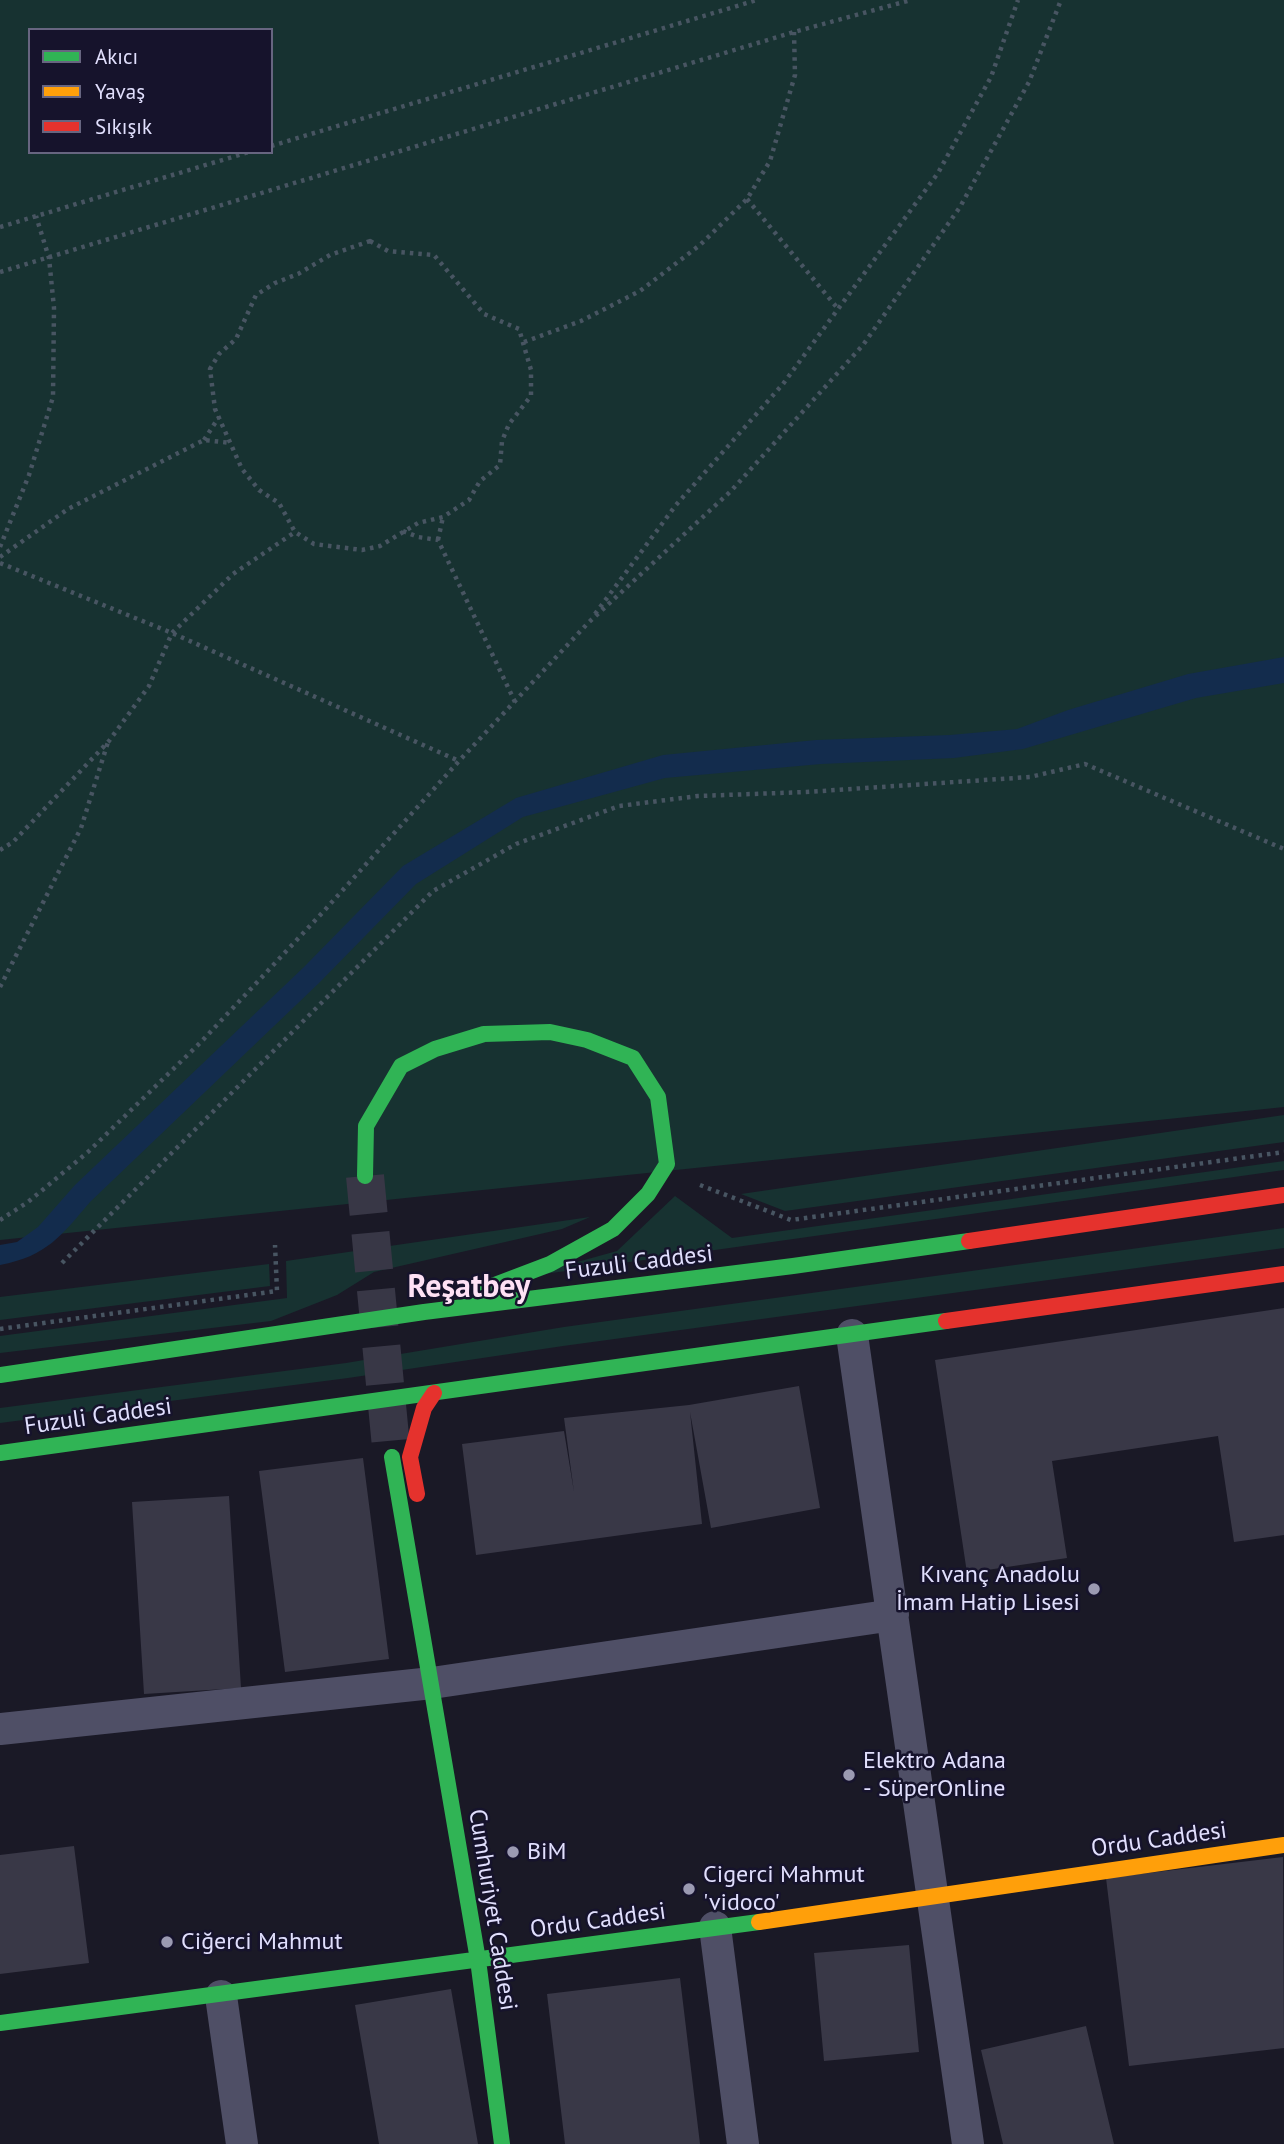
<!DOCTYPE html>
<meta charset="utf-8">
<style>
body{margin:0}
#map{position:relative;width:1284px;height:2144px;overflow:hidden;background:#1a1926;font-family:"PT Sans",sans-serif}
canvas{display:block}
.legend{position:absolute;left:28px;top:28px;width:245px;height:126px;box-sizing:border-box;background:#16132c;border:2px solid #676580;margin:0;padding:9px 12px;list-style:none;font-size:21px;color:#e1dffd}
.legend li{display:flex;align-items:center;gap:14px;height:35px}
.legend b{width:35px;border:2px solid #676580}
</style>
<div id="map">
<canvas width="1284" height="2144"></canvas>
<ul class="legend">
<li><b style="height:9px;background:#30b455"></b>Akıcı</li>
<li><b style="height:9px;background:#ff9f0a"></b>Yavaş</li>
<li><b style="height:9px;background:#e5322d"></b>Sıkışık</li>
</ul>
</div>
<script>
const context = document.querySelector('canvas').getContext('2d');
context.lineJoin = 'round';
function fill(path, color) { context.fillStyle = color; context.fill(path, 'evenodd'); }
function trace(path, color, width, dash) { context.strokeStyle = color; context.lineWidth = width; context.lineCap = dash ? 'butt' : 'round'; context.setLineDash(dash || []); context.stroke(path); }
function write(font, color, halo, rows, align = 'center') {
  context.font = font + ' "PT Sans",sans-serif'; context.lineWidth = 5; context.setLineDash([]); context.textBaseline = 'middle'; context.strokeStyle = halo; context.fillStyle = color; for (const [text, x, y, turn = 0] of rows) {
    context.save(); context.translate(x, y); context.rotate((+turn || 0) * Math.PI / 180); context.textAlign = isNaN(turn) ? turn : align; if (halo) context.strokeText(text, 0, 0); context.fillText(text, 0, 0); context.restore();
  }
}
fill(new Path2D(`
 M0,0H1284V1107L0,1240ZM30,30H271V152H30Z
 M1284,1115V1142L785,1211L741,1194Z
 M1284,1161V1170L523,1277L617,1251L675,1196L732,1238Z
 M590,1217L562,1229L374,1272L337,1295L271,1321L0,1353V1336L287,1298L286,1261Z
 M1284,1228V1248L563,1346L348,1378L0,1423V1408L346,1363L564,1327Z
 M269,1264L270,1286L0,1320V1297Z`), '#173231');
fill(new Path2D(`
 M1284,657V683L1196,698L1023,749L954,758L821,764L665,778L523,817L416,884L319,983L90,1202C61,1236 47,1256 0,1265V1245L17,1242L38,1227L75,1185L304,967L403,866L516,798L663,755L816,740L950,735L1017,729L1068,710L1188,674Z`), '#132c4d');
fill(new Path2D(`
 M1284,1308V1535L1234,1542L1218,1436L1052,1461L1067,1558L967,1573L935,1360Z
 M799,1386L820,1508L711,1528L690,1412L702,1524L476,1555L462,1444L564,1431L574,1492L564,1418L689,1405Z
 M363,1458L389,1659L285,1672L259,1471Z
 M229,1496L241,1688L144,1694L132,1502Z
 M74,1846L89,1963L0,1974V1855Z
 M1283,1857L1284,2048L1129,2066L1106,1878Z
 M909,1945L919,2052L824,2061L814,1953Z
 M680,1978L700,2144H565L547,1994Z
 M451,1989L478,2144H379L355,2005Z
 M1086,2026L1114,2144H1003L981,2050Z`), '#393847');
trace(new Path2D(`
 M365,1176L392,1457`), '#383746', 38, [38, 19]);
trace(new Path2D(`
 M271,146L757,0
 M747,199L839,310
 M0,227L249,152
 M370,241L388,251L434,255L484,314L519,329L531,370V396L509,424L502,441L500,465L480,481L469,500L443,517L418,523L380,546L362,550L314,544L295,532L279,503L259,490L242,469L215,409L210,369L219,354L236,339L256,295L275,283L298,274L330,255Z
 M0,272L794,32L911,0
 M524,342L581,321L640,291L700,245L747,199L770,161L795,75L794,32
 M204,440L219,417
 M403,531L418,537L438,540L515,702
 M438,540L443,517
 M0,547L29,475L53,397L54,308L49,258L36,216
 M0,557L68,509L204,440L231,443
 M0,563L172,633L459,761
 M595,614L676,505L783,384L938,173L991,77L1018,0
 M0,850L13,842L109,741L149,686L172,633L233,574L295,532
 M0,987L81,828L108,742
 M700,1185L791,1220L1284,1152
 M0,1220L28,1202L88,1152L201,1042L323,912L459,761L588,623L731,491L863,345L960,207L1029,82L1061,0
 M62,1263L433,891L516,844L619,806L698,796L806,792L1030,777L1085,764L1284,849
 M0,1329L277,1291L275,1245`), '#485562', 4.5, [3.5, 5]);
trace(new Path2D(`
 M852,1335L968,2144
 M0,1729L432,1683L893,1615
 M715,1927L743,2144
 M221,1996L242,2144`), '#4f4f66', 32);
trace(new Path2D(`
 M365,1176L366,1126L401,1066L435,1049L484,1034L550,1032L587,1040L633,1058L658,1097L667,1164L648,1194L613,1229L550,1264L479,1291
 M0,1375L424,1312L793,1266L969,1241
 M0,1453L946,1321
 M392,1457L478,1960L502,2144
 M0,2023L759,1922`), '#30b455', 16);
trace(new Path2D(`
 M759,1922L1284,1845`), '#ff9f0a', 16);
trace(new Path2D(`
 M969,1241L1284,1195
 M946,1321L1284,1274
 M417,1494L410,1457L424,1408L434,1393`), '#e5322d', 16);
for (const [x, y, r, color] of [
 [1094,1589,7,"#9b9ab2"],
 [849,1775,7,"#9b9ab2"],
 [513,1852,7,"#9b9ab2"],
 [689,1889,7,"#9b9ab2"],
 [167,1942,7,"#9b9ab2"]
]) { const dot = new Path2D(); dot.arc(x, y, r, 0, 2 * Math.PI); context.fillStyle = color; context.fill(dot); trace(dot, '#16132c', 2.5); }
write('24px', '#e1dffd', '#16132c', [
 ["Fuzuli Caddesi",639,1263,-7],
 ["Fuzuli Caddesi",98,1417,-8],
 ["Ordu Caddesi",1159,1840,-8],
 ["Cumhuriyet Caddesi",492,1910,81],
 ["Ordu Caddesi",598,1921,-8]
]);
write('24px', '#e1dffd', '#16132c', [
 ["Kıvanç Anadolu",1080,1575,"right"],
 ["İmam Hatip Lisesi",1080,1603,"right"],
 ["Elektro Adana",863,1761],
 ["- SüperOnline",863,1789],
 ["BiM",527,1852],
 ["Cigerci Mahmut",703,1875],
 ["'vidoco'",703,1903],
 ["Ciğerci Mahmut",181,1942]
], 'left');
write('bold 32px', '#fee1f5', '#16132c', [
 ["Reşatbey",469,1288]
]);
</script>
